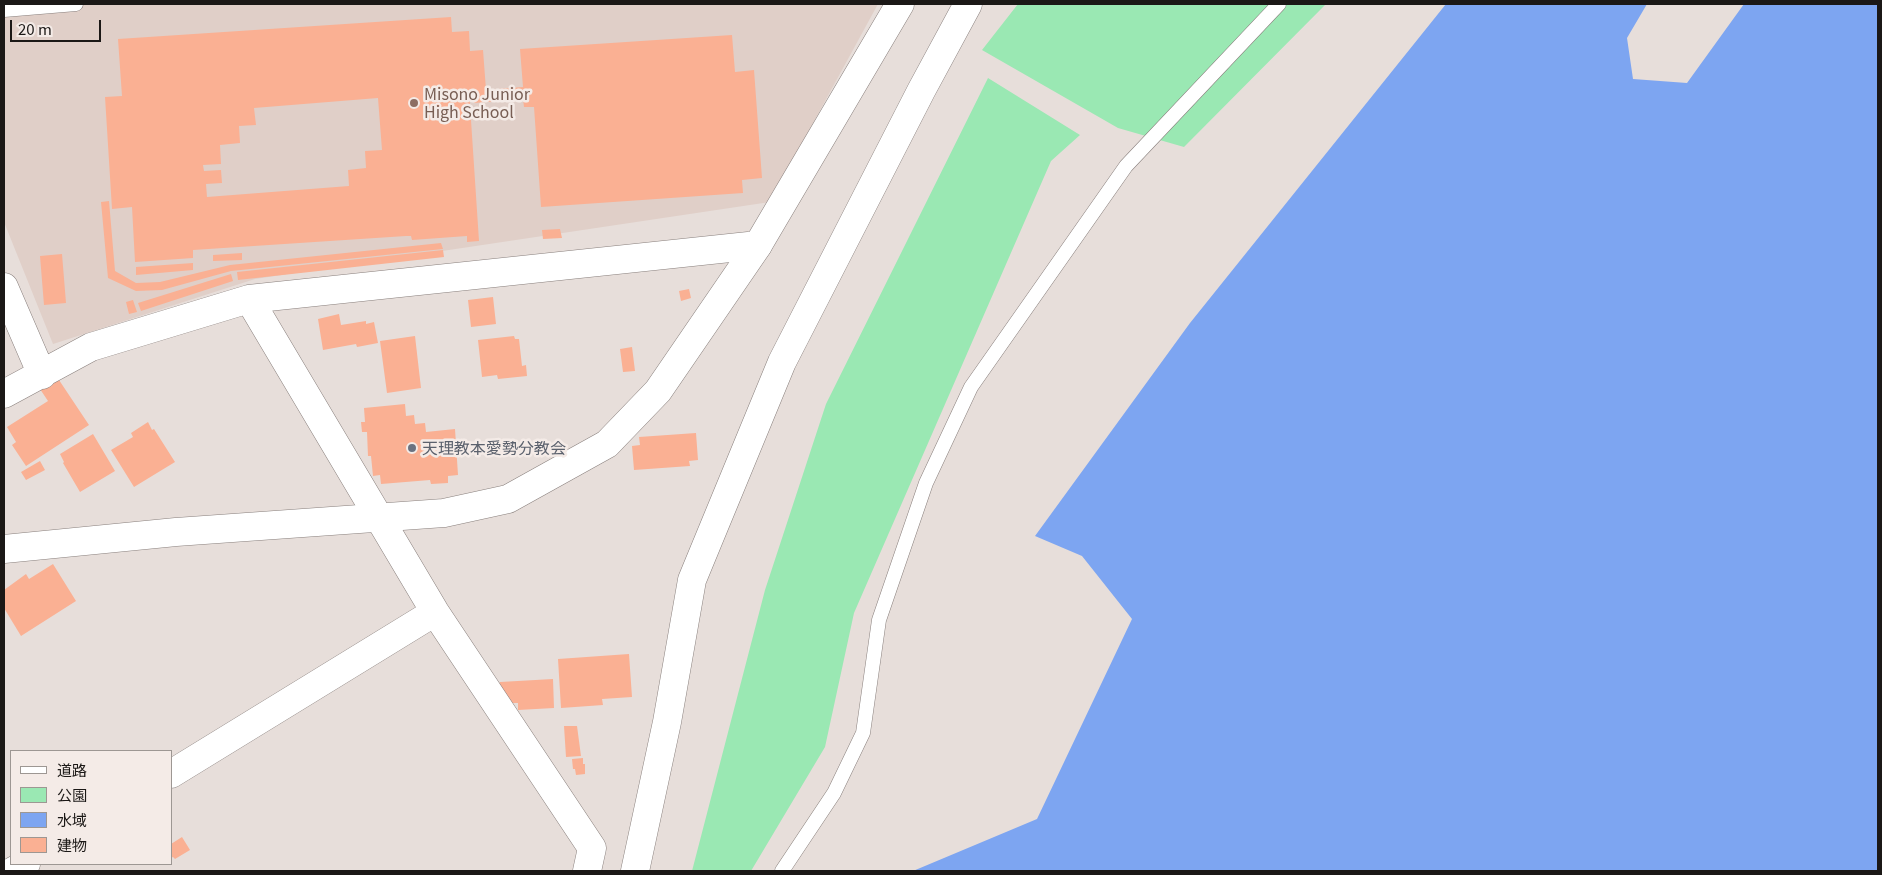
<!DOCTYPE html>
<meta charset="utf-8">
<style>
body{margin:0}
#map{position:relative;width:1882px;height:875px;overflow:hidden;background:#e7deda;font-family:Georgia,"Noto Sans JP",serif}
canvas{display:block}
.frame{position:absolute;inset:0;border:5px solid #1b1816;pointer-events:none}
.legend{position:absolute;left:10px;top:750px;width:162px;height:115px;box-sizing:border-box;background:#f4ebe7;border:1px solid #9d9793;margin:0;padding:6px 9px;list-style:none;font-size:15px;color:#1b1816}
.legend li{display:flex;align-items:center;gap:10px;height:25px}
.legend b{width:25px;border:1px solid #9d9793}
.scale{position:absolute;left:10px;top:20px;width:91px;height:22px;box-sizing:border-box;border:2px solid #1b1816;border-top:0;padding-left:6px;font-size:15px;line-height:18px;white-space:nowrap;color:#1b1816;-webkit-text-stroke:4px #f4ebe7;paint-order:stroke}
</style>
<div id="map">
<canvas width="1882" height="875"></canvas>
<div class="frame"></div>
<ul class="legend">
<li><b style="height:6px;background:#fff"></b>道路</li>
<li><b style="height:14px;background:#9ae8b3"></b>公園</li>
<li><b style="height:14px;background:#7da5f1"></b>水域</li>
<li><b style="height:14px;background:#fab093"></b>建物</li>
</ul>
<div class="scale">20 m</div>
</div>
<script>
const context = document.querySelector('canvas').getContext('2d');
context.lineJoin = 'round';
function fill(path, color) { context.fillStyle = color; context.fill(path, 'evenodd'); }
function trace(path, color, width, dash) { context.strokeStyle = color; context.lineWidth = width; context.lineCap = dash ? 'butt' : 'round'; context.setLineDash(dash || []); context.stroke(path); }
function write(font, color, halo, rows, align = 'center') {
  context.font = font + ' Georgia,"Noto Sans JP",serif'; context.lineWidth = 5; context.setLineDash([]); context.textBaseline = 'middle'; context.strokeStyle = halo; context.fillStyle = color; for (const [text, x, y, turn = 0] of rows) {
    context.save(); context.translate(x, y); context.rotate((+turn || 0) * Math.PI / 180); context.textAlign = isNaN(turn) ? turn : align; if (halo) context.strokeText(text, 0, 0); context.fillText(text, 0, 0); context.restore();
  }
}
fill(new Path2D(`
 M4,4H878L770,202L255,279L53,344L4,222Z`), '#e0cfc8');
fill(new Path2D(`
 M1018,4H1326L1184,147L1118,128L982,50Z
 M988,78L1080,135L1051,161L854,613L825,747L751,871H692L765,590L826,404Z`), '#9ae8b3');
fill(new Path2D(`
 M1446,4H1647L1627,38L1633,79L1687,83L1744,4H1878V871H913L1037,819L1132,619L1082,556L1035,536L1190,323Z`), '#7da5f1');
fill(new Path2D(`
 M451,17L452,32L469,31L470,51L483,50L486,90L523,87L520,49L732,35L735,72L754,70L762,178L742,180L743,193L541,207L534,107H524L523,99L474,103L473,90H469L479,241L467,242V236L412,240L411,236H406L193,250V258L135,262L132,207L112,209L105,97L122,96L118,39ZM378,98L382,150L365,151L366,168L348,170L349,186L207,197L206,184L222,183L221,170L204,171L203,165L221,164L220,145L240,143L239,126L256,125L254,108Z
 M109,201L115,271L136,283L160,282L230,265L441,243L443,249L231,271L162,290L136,291L108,278L101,202Z
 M560,229L562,238L543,239L542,230Z
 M443,250L444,257L238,280L237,272Z
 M242,253V260L213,261V255Z
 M62,254L66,303L44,305L40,256Z
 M193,263V270L136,275V267Z
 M231,274L233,281L141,311L138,303Z
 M689,289L691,298L681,301L679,291Z
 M493,297L496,324L471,327L468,300Z
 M133,300L137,312L129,314L126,302Z
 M339,314L341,325L366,321V324L374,322L378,343L357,347L356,344L323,350L318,319Z
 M415,336L421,388L387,393L380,341Z
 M514,336L515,339H519L522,366L526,365L527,376L498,379L497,375L482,377L478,340Z
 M632,347L635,371L623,372L620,349Z
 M59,380L89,425L26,466L12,445L16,442L7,427L48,401L40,389Z
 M405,404L406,416L414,415L415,424L425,423L426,432L455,429L458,475L448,476V483L431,484L430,480L381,484L380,475L373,476L371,456H368L367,432H362L361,422H365L364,408Z
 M148,422L152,430L154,429L175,462L134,487L111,450L133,437L131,433Z
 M696,433L698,460L689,461L690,466L634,470L632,446L640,445L639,437Z
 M93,434L115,471L80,492L63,463L64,462L60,454Z
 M40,461L45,470L26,480L21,472Z
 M53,564L76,601L21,636L4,608V590L26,574L29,579Z
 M629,654L632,697L602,699L603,705L561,708L558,659Z
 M553,679L554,708L518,710V703H510L499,685L500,682Z
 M564,726H577L581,756L566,757Z
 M583,758V764H585V774L576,775L575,769H573L572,759Z
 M182,837L190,850L175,859L173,857L171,858V844Z`), '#fab093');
const lane = new Path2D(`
 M4,10L76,4
 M782,871L834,793L863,733L879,620L926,483L971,387L1126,166L1279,4`);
const street = new Path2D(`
 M4,287L42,375
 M249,299L435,612L592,848L587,871
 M4,394L91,347L249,299L758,245L900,4
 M171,774L435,612
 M13,871L26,864
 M635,871L667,722L692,580L782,362L921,91L968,4`);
const secondary = new Path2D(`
 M4,549L176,532L444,513L508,499L607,444L658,391L758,245`);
trace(lane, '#887f7c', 15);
trace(street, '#887f7c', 29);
trace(secondary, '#887f7c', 29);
trace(lane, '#fff', 14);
trace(street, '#fff', 28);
trace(secondary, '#fff', 28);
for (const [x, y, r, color] of [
 [414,103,5,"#8d6e63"],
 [412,448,5,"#6b7280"]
]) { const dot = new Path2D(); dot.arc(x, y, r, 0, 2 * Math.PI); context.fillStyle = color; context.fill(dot); trace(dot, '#f4ebe7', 2); }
write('16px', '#785e54', '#f4ebe7', [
 ["Misono Junior",424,94],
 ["High School",424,112]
], 'left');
write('16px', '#5b616d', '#f4ebe7', [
 ["天理教本愛勢分教会",422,448]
], 'left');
</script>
